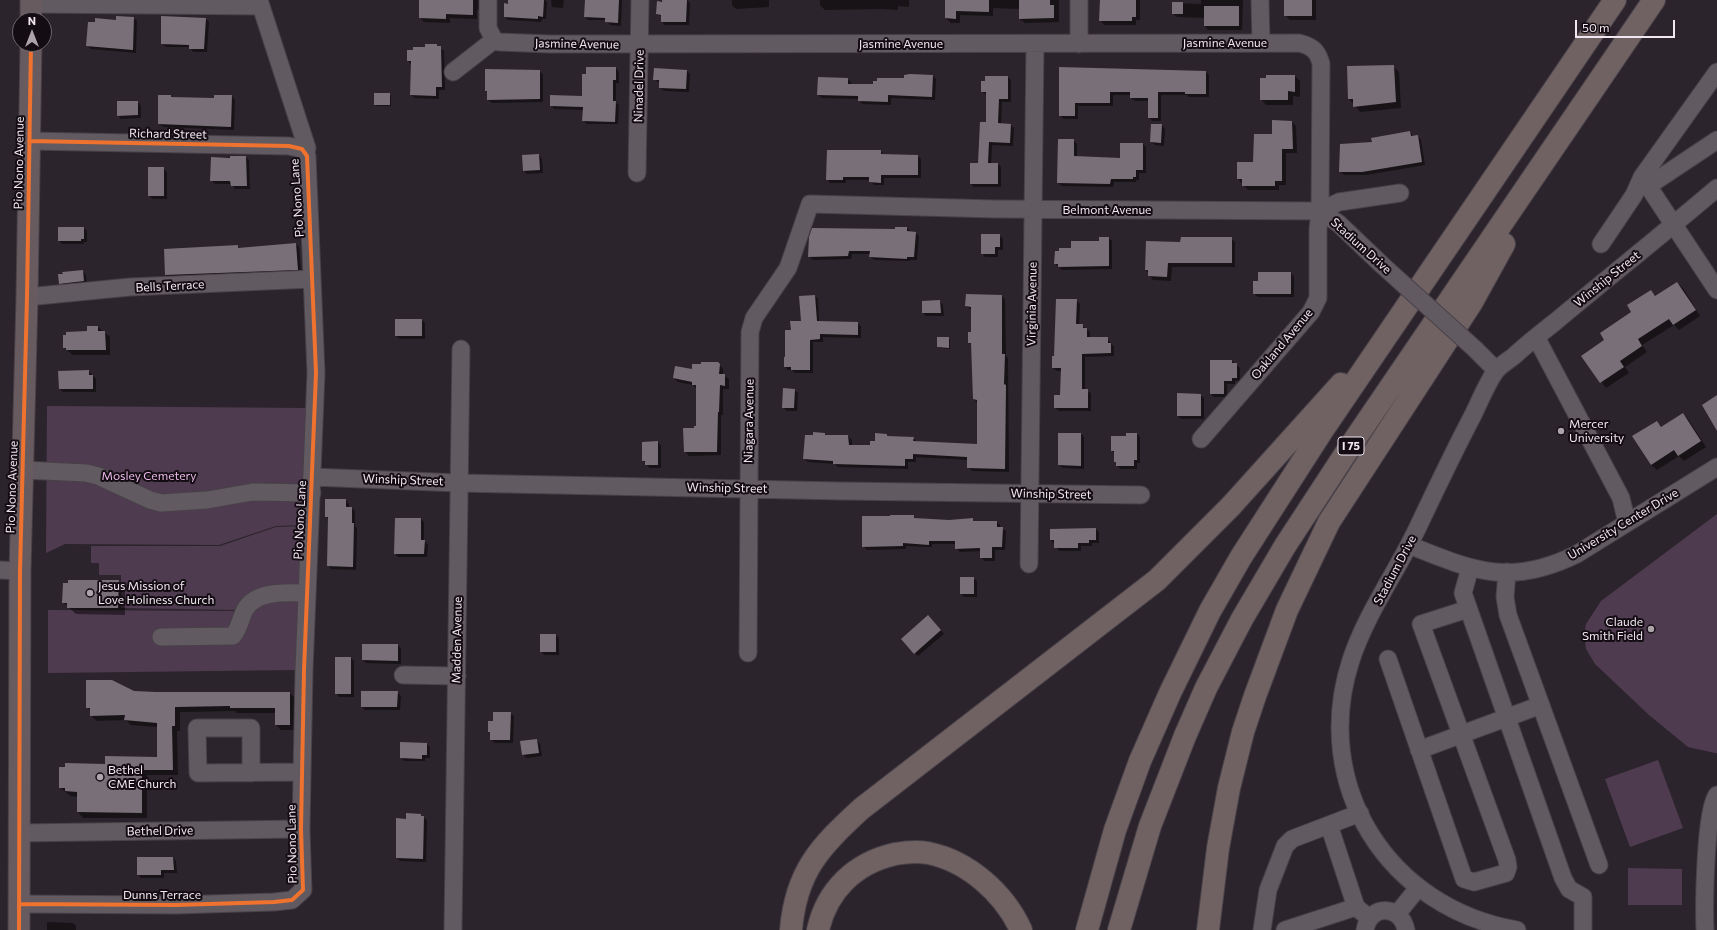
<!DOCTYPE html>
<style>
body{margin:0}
#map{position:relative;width:1717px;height:930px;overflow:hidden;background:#2c242c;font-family:Commissioner,sans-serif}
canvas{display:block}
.north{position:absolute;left:12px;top:12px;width:40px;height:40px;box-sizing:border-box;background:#130d13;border:1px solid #6c646b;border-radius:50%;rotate:0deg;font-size:11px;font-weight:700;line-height:16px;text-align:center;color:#f1e7f0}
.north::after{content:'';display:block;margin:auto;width:14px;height:18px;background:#aca3ab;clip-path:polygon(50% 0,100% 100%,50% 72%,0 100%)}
.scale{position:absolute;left:1575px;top:20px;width:100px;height:18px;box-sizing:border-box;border:2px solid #f1e7f0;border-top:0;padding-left:5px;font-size:12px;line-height:14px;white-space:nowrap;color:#f1e7f0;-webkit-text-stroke:3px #130d13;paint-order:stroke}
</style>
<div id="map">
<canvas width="1717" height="930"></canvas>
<div class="north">N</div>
<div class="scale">50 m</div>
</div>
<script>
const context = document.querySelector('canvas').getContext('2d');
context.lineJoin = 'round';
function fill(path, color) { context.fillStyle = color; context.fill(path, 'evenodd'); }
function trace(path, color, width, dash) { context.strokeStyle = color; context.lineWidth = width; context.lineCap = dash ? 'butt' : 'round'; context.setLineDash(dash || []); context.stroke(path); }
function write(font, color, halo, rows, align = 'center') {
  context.font = font + ' Commissioner,sans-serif'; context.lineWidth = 4; context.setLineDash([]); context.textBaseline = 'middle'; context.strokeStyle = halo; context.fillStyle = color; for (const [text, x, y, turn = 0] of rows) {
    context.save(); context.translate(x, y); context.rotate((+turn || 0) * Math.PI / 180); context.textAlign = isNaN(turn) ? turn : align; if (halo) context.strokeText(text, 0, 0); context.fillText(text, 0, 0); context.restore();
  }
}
fill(new Path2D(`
 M47,406L308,408L304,525L276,526L219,545L65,544L46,553Z
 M1717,514V753H1715L1688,747L1649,715L1595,664L1586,649L1584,635L1586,624L1601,601Z
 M304,526L301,587L237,610L121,608V575H99V563H91V546H220L276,527Z
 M301,589L296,670L48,673V610L238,611Z
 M1658,760L1683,828L1630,847L1605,779Z
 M1628,868L1682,869V905H1628Z`), '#4f3b4f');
fill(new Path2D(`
 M420,0H482L481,10H477V19L450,18V23L424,22L420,17Z
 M509,0H545L547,2L546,19H542L541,22L508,20L505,17Z
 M551,0H564L563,8L552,7Z
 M585,0H622L621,26L610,25L606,20H588L585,17Z
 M662,0H687L690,3L689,25H665L662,22V17L657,14Z
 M732,0H769V7L736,9L732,5Z
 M820,0H909V7L898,6V10L881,9L825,10L820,5Z
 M946,0H1059V22L1025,23L1020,19V9L993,8V16L960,15V23H951L946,18Z
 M1101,0H1140V20H1136V25H1104L1100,20Z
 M1201,0H1243L1242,30H1208L1205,26V18L1177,17L1173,14V3L1201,4Z
 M1285,0H1316V20H1290L1285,15Z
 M134,18L137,21L136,53L91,49L88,46Z
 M206,19L209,22L207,52H193L190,47H166L162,43Z
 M436,45L444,51L445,90H439V99L415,98L411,95V64L408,61L426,48Z
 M1393,66L1399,72L1401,108L1360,112L1349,99Z
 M587,68H616L619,72V83H616V103L619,105L618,124H587L584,121V110L554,109L551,105L583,97Z
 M1060,68L1206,72L1209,75V97H1189L1187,95H1161V121H1152L1149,117V101H1135L1131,98V95H1113V106H1078V119H1063L1060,115Z
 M539,71L543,74V102L492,103L488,100V93L486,91Z
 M687,71L690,74L689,92L664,91L660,88V83L658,82L654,79Z
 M933,76L936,79L935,100L891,98V105L862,104L859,99L822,98L818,95L848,79L851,82V85H874L905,79Z
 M1295,76L1300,81V97L1293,96V105H1266L1261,99L1267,79Z
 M1008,77L1011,80V102H1002L1001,124L1011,125L1014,128L1013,146L992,145L991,164H998L1001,167V187H974L971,184V164H979L987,123V95L982,92Z
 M389,94L391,96V106H376L375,105Z
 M170,96L173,98L215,99L232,96L235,100L234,130L163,127L159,124Z
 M138,102L141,106V118L121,119L118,115Z
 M1292,122L1296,126L1297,153H1286V185H1279V190H1248L1238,179L1253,163L1273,135Z
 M1162,125L1165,129L1164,146L1155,145L1151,142Z
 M1410,132L1414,137L1418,136L1421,140L1425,165L1366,175H1344L1340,172L1373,143Z
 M1073,140L1077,144V157L1121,159L1143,144L1146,147V173H1139V180H1136V182H1114L1113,187L1062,186L1058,183Z
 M881,151L884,155L918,156L921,159V178H884V185H874L870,180H846V183H830L827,179Z
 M539,155L542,159L543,173L527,174L524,171Z
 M246,157L249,160L250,189H235L232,184H215L211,180L212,158Z
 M163,168L167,172V199H152L149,195Z
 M84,228L87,231V242H84V244H62L59,241Z
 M907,228L911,232L915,233L919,236L917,260H910V261L874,260L870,256V254H852L851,259L813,260L809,256Z
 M999,235L1003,239V250H998V257H985L982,253Z
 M1109,238L1112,241V269L1062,270L1055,264L1072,249L1100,242Z
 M1231,238L1235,242V267H1172L1171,281L1153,280L1146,270L1181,243Z
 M296,244L299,247L301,273L169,278L166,275L165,250L237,246L240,249Z
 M83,271L86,275L87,284L63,287L60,283Z
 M1291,273L1294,277V297H1258L1254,294Z
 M1677,283L1683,288L1700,316L1679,330L1674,325L1642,345L1647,352L1625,367L1629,373L1606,388L1583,356L1606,341L1651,291L1656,297Z
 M815,296L818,299L819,322L857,323L861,326V338L823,337V342H813V373H795L792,370H788L785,367L792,331L802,322Z
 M1002,296L1005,299L1006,356L1008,358L1009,472L972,471L968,467V460L916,457V462H908V469L838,467L835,464L808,462L804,459L814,436L824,434L827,436H848L852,440V446H871L886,435L889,438H913L917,442L978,445L977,403L974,399L972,346L969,342L972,333V310L966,306Z
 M1076,300L1080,304L1079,325H1082L1090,332V338H1107L1114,347V356L1085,357V390L1091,393V411H1059L1055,408L1061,396L1062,371H1057L1053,368L1055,357Z
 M940,301L943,305L944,316H926L923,313Z
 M422,320L425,323V339H400L396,336Z
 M98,327L110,337V355H73L64,348Z
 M948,338L950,340V349L939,348L938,347Z
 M1211,361H1232L1240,368V381H1235V384H1227V397H1214L1211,394Z
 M718,363L723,369V375L729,379V389H723V415H721V455L689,456L685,451L697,427V389L693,385L678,382L674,378L693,370Z
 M89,371L96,379V392H63L60,389Z
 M794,390L798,393L797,411H787L783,407Z
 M1200,395L1204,398V419H1181L1178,416Z
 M1683,414L1688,419L1706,447L1684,461L1679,456L1657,470L1651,465L1634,437L1657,422L1662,427Z
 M1081,434L1084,437V469L1063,468L1059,465Z
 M1137,434L1140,437V463H1137V469H1120L1115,461V454L1112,451L1127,437Z
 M658,442L661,446V468H650L643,461Z
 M346,500L349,504V508H352L355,511V526L357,528L356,570L331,569L328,565L329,520L326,517Z
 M913,516L916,519L949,521L972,520L975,522H997L1000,525V528L1006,531L1005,550H995V561H984L981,557V551L960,552L956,548V544H932V547L906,546V549L867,550L863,546Z
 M421,519L424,522V541L428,545L427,557H398L395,553Z
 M1096,529L1099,532V543H1092V546H1081V551H1059L1051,540Z
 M973,578L977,581V597H964L961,594Z
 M118,581L125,588V615L76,614L63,602Z
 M932,620L944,634L918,656L915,653Z
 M556,635L559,638V655H544L541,651Z
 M398,645L401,649V664L366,663L363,660Z
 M351,658L354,661V697H339L336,693Z
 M134,692L156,693H290L295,698V730H281L276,725V713H237L235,711L180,712V731H177L178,775H147V818H83L78,812V797L71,796L60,788L106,765L158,758V727L131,725L126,720L96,721L91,715V711L87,707Z
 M397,692L401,696L400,710H365L362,707Z
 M510,713L514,716L513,743H495L491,740V734L489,732L494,722Z
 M537,740L540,744L542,756L526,758L523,754Z
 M427,744L430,747V758H425V761H404L401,757Z
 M420,815L427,820L426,862L400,861L397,858L407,820Z
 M138,858H173L176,861L177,873H164V878H141L138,874Z
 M47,922L73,923L76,926V930H47Z`), '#0007');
fill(new Path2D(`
 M419,0H473V15L446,14V19L419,18Z
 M508,0H544L543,17L538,16V19L504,17V3L508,4Z
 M585,0H619L618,23L605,22V18L584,17Z
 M662,0H687L686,22H661V15L656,14L657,1L662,2Z
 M945,0H989V12L956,11V19L945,18Z
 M1019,0H1050V5H1054V18L1019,19Z
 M1100,0H1136V17H1132V21H1099Z
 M1284,0H1312V16H1284Z
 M1172,2H1183V14H1172Z
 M1204,6H1239V26H1204Z
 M116,16L134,17L133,50L86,46L88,22H95V18L116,20Z
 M161,16L206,18L204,49H189V45L161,44Z
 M425,44H437V46H441L442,87H436V96L410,95L411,61H407V50H413V47H425Z
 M1394,65L1396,102L1353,107V99H1348L1347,66Z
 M586,67H616V80H613V101H616L615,122L582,121L583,107L550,106V95L582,96V74H586Z
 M1059,67L1206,71V94H1185V92H1158V118H1148V98H1130V92H1110V103H1075V116H1059Z
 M654,68L687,70L686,89L659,88V80H653Z
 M485,69L540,70V99L487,100V91H485Z
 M910,74L933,75L932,97L888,95V102L858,101V96L817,95L818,77L848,78V84H873V81H877V78H904V75Z
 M1266,75H1295V92L1288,91V100H1260V78H1266Z
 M985,76H1008V99H999L998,123L1011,124L1010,143L989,142L988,163H998V184H970V163H978L980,122H986V92H981V81H985Z
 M374,93H390V105H374Z
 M158,95H171V97L214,98V95H232L231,127L158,124Z
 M117,101H138V115L117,116Z
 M1272,120L1292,121L1293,149H1282V181H1275V186H1242V179H1237V162H1253L1254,134H1272Z
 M1151,124H1162L1161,143L1150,142Z
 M1410,131L1411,136L1418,135L1422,162L1362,172H1339L1340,144L1372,142L1371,138Z
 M1058,139H1074V156L1120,158V143H1143V170H1136V177H1133V179H1111L1110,184L1057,183Z
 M827,150H881V154L918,155V175H881V183L869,182V177H843V180H826Z
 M539,154L540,170L523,171L522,155Z
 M230,156H246L247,186H231L230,181H210L211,157L230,158Z
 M148,167H164V196H148Z
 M58,227H84V239H81V241H58Z
 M895,227H907V231L916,232L914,257H907V259L869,257L870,251H849L848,256L808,257L809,237L812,228L895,229Z
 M981,234H1000V247H995V254H981Z
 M1099,237H1109V266L1058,267V264H1054L1055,251H1059V248H1071V241H1099Z
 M1181,237H1232V263H1168L1167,277L1148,276V270H1145L1146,241L1180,242Z
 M296,243L298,270L165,275L164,249L238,245V248Z
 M83,270L84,281L59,284L58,274H63L62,272Z
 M1258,272H1291V294H1253V281H1258Z
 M1677,282L1696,310L1673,325L1669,319L1638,339L1642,346L1620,361L1624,367L1600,383L1581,356L1604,340L1600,333L1631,312L1627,305L1651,290L1655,296Z
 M966,294L1002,295V354H1005L1004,384L1006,385L1005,469L967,468V457L913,454V459H905V466L833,464V461L803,459L805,435H813V432L825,433V435H848L849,445H870V441H875V433L887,434V436L914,437L913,441L977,444V400L973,399L971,343H968V332H971V307L965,306Z
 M815,295L817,321L858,322V335L820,334V339L810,340V370H791V367H784V357H785V330H791L790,321H801L799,296Z
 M1056,299H1077L1076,324H1083V328H1087V337H1108V343H1111V353L1082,354V389H1088V408H1054V395H1060L1061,368H1052V356H1054Z
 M940,300L941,313H922V301Z
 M395,319H422V336H395Z
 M87,326H98V331H105L106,350H66V348H63V335H66V332L87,331Z
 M937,337H949V348L937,347Z
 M1210,360H1232V363H1237V378H1232V381H1224V394H1210Z
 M701,362H718L720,364L719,374H725V386L720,385L719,412H718L717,452H684L683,428H694V426H696V385H692V382L673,378L675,366L692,369V364H701Z
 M89,370V375H93V389H59L58,371Z
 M783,388L795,389L794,408H782Z
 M1177,393L1201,394V416H1177Z
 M1717,395V431L1702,405Z
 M1683,413L1701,441L1678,456L1674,450L1651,465L1632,436L1657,421L1661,427Z
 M1058,433H1081V466L1058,465Z
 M1126,433H1137V460H1134V466H1116V462H1114V451H1111V436H1126Z
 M658,441V465H645V461H642V442Z
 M325,499H346V507H352V523H354L353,567L327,566L328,517H325Z
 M890,515H914V518L949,520L973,518V521H997V527H1003L1002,547H992V558H980V548L955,549V541H929V545L903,543V546L862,547V516H890Z
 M395,518H421V540H425L424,554H394Z
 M1096,528V540H1089V543H1078V548H1054V540H1050V529Z
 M960,577H974V594H960Z
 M68,580H119L118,608H67V603H62L63,583H68Z
 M928,615L941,630L914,654L901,639Z
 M540,634H556V652H540Z
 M362,644H398V661L362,660Z
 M335,657H351V694H335Z
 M86,680H112L134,691L156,692H290V725H275V708H230V706L175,707V726H172L173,770H142V813L77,812V792L65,791V788H59V767H65V763L105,764V756L157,757V723L124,720L125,715L90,716V708H86Z
 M361,691H398L397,707H361Z
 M493,712H511L510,740H490V732H488V721H493Z
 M537,739L539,753L522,755L520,741Z
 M400,742L427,743V755H422V759L400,758Z
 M406,813L421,814V816H424L423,859L396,858V818L406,819Z
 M137,857H173L174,870H161V875H137Z`), '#796f78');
const minor = new Path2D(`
 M259,0L307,148L304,152
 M488,0V28L494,40
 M1079,0V44
 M1260,0L1261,43
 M31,4L260,6
 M494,40L499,42L550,44L1299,43C1312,46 1318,51 1321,64L1320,211L1318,229V298L1311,312L1201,439
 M453,72L494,40
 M1717,140L1648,186L1717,290
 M637,173L640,0
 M1648,186L1642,177L1717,72
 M1320,211L1338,223L1381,264
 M1601,244L1634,195L1642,177
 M27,297L130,287L312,279
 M1536,337L1621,498L1627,523
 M1475,349L1496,370
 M23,470L86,473L98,476L150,500L161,503L207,500L253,492L312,493
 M313,477L459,483L840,491L1141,495
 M1409,545C1473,571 1511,587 1577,554L1717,467
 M1029,564L1035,44
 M1470,568L1463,593L1563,878L1569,889L1583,897V930
 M0,570L20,571
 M1507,572L1505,597L1508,615L1599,865
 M161,637L233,636C240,628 240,618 246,608C258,590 288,593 307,593
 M748,653L750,332L754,318L788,268L810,204L995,209L1320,211L1339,202L1400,193
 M1388,659L1464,879L1474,882L1506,873L1508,867L1507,860L1421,624L1468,609
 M403,675L457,676
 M1419,750L1541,705
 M251,773V728H197L198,773L302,772
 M1329,825L1356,907
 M19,833L301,829
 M19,904L176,905L274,902L292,900L303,890L301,829L304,670L316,373L307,156L302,149L289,146L29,141
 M1397,914L1418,888
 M453,930L461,349
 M1262,930L1268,890L1285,846L1292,839L1360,813
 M1285,930L1356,907L1369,918
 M1365,930C1369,904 1401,904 1406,930
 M1517,930C1388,908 1310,785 1351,660C1366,614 1396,573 1417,529C1435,491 1453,453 1473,415C1480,401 1486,385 1495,372C1500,365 1508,361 1514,356C1527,344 1541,333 1555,322C1609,277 1664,233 1717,188
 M1705,930C1704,908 1705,809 1717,795`);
const major = new Path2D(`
 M31,20V0
 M19,930L20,571L27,297L31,44`);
const highway = new Path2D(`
 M791,930C796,871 820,847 861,809L1157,580L1231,506L1341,384
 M818,930C827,890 855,863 895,854C906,852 917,851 928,853C968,861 1004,893 1021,930
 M1087,930L1115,830L1140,761L1170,693L1210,611L1241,557L1322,431L1615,0
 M1119,930L1150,826L1185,736L1206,688L1242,619L1285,546L1353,442L1654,0
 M1208,930L1218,848L1229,788L1243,732L1255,696L1287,610L1329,522L1472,302L1504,244`);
trace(minor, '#484148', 19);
trace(major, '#484148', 23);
trace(highway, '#484148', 24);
trace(minor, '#615a61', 17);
trace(major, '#685b5f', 21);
trace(highway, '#706263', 22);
const minorBridge = new Path2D(`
 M1381,264L1475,349`);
trace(minorBridge, '#484148', 19, []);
trace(minorBridge, '#615a61', 17);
trace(new Path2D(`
 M19,904L176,905L274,902L292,900L303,890L301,829L304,670L316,373L307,156L302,149L289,146L29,141
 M19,930L20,571L27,297L31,44`), '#ef722f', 4);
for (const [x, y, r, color] of [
 [1561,431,4,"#aca3ab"],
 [90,593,4,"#aca3ab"],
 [1651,629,4,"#aca3ab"],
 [100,777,4,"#aca3ab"]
]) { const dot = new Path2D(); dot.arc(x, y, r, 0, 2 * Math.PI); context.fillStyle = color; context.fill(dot); trace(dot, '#130d13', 1.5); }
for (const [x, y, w] of [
 [1351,446,26]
]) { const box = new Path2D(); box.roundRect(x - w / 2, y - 9, w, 18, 3); context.fillStyle = '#130d13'; context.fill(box); trace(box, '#f1e7f0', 1); }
write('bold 11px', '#f1e7f0', null, [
 ["I 75",1351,446]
]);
write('12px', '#f1e7f0', '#130d13', [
 ["Jasmine Avenue",1225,43],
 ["Jasmine Avenue",577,44,1],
 ["Jasmine Avenue",901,44],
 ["Ninadel Drive",639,86,-89],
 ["Richard Street",168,134,1],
 ["Pio Nono Avenue",19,163,-89],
 ["Pio Nono Lane",297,198,-94],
 ["Belmont Avenue",1107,210],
 ["Stadium Drive",1361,246,42],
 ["Winship Street",1607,279,-39],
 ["Bells Terrace",170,286,-3],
 ["Virginia Avenue",1032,304,-89],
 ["Oakland Avenue",1282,344,-50],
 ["Niagara Avenue",749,421,-89],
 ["Winship Street",403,480,2],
 ["Pio Nono Avenue",12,487,-88],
 ["Winship Street",727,488,1],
 ["Winship Street",1051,494,1],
 ["Pio Nono Lane",300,520,-87],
 ["University Center Drive",1623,524,-31],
 ["Stadium Drive",1395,570,-62],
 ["Madden Avenue",457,640,-89],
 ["Bethel Drive",160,831,-1],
 ["Pio Nono Lane",292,844,-91],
 ["Dunns Terrace",162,895]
]);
write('12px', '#f1e7f0', '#130d13', [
 ["Mercer",1569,424],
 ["University",1569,438],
 ["Jesus Mission of",98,586],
 ["Love Holiness Church",98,600],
 ["Claude",1643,622,"right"],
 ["Smith Field",1643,636,"right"],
 ["Bethel",108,770],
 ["CME Church",108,784]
], 'left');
write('12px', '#ecbae9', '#130d13', [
 ["Mosley Cemetery",149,476]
]);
</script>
